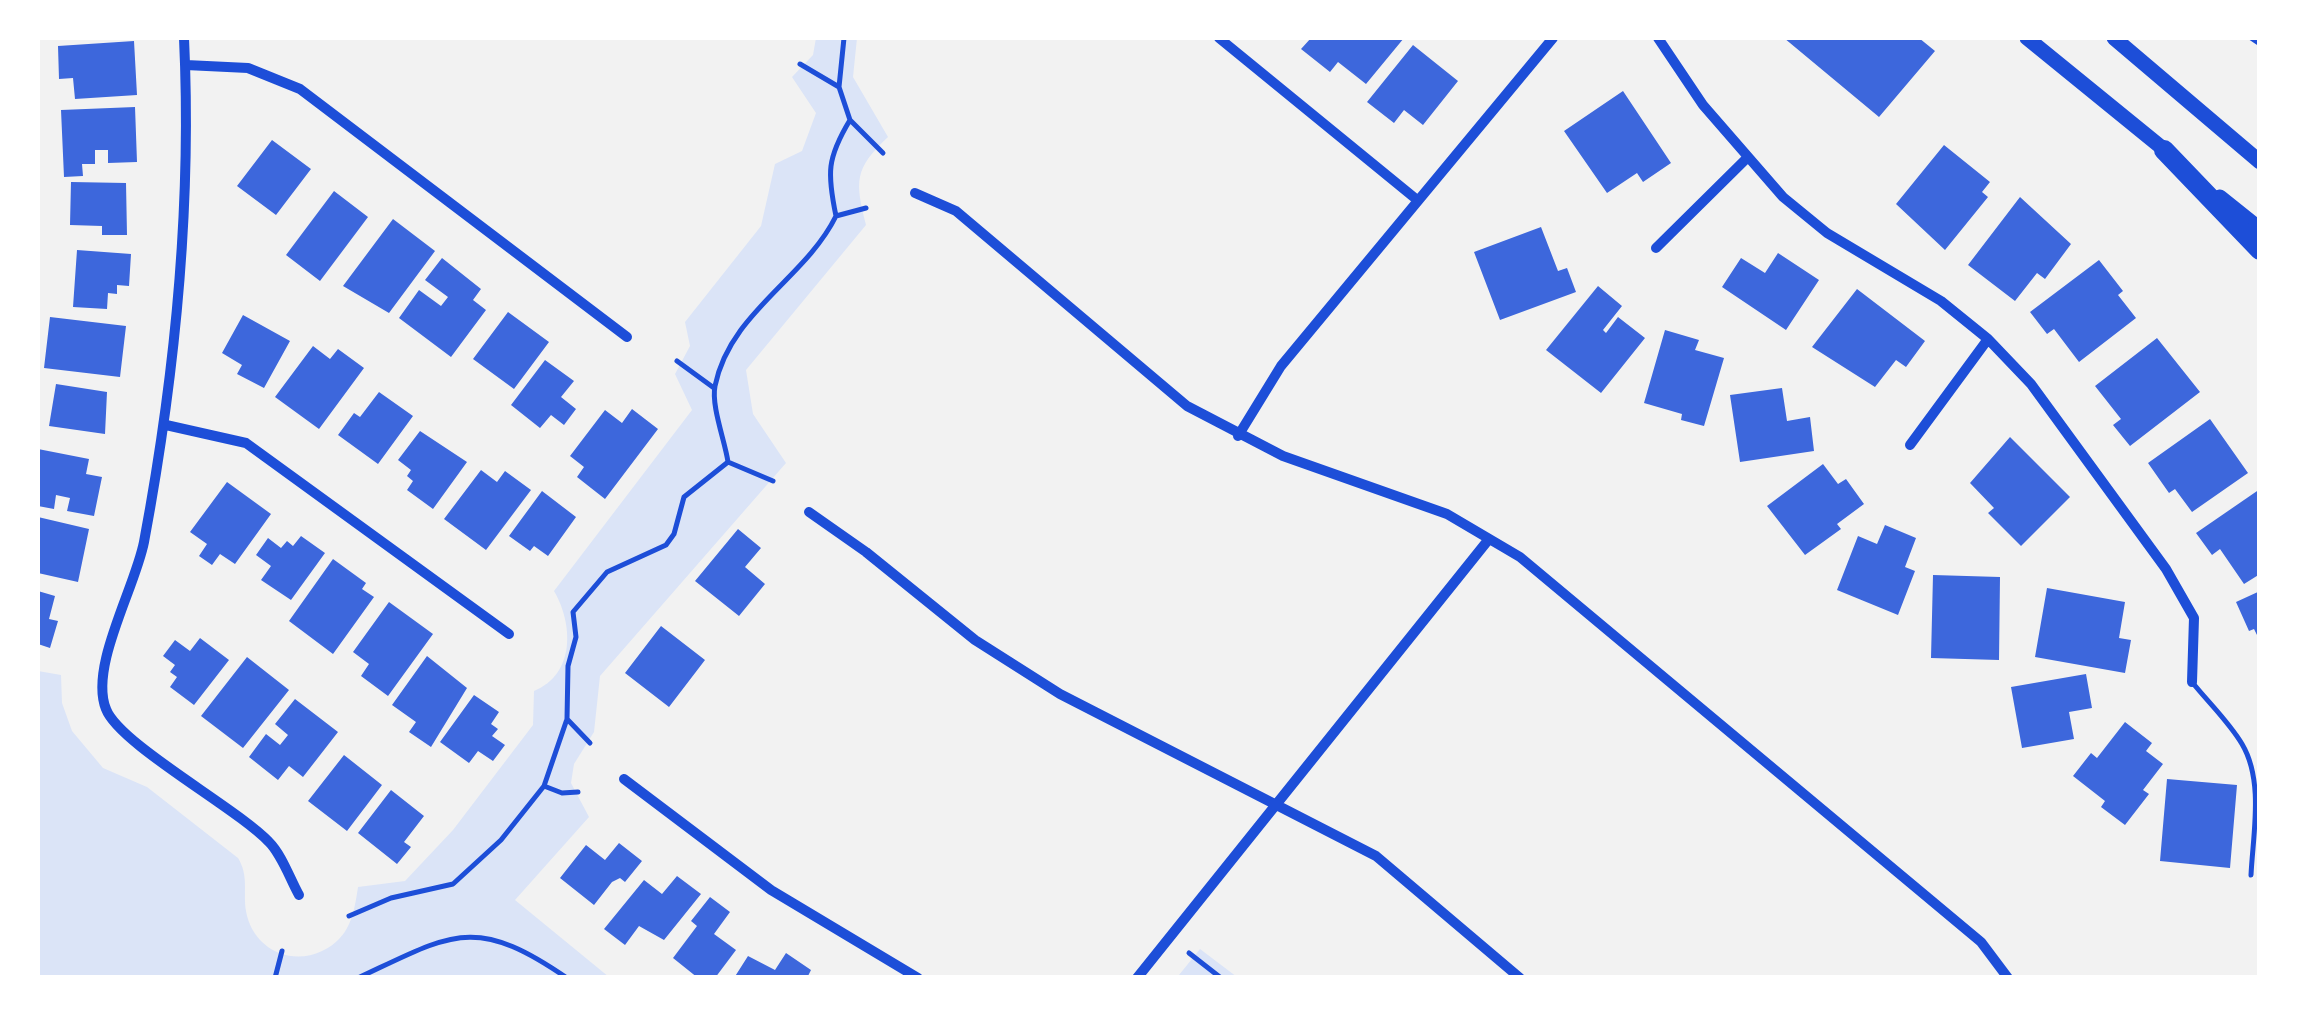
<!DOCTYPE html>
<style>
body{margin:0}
#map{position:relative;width:2297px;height:1015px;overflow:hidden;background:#f2f2f2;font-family:"Source Sans 3",sans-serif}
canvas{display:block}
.frame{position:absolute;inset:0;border:40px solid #fff;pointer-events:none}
</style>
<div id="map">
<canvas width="2297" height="1015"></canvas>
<div class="frame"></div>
</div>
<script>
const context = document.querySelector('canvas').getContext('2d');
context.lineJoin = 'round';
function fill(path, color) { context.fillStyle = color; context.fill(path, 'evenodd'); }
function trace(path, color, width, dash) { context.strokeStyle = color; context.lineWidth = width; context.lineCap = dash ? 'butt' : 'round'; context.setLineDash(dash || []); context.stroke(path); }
fill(new Path2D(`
 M816,38H857L853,77L888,137C854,169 855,181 866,225L746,370L753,414L786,463L600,676L594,732L574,764L571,783L589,817L515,900L609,977L38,978V671L61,675L62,703L72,731L103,768L147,787L238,858C249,876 243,891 246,911C252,947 289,967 322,951C350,938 354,914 358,887L405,881L453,830L533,725L534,691C576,674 573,623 554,591L692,410L675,374L690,346L685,322L761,226L775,164L802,151L816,113L792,77L813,55Z
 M1200,949L1237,977L1179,975Z`), '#dbe4f7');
fill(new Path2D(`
 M1311,38H1404L1366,84L1338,62L1330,72L1301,49Z
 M1784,38H1919L1935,51L1879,117Z
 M134,41L137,95L75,99L73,78L59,79L58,46Z
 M1413,45L1458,81L1423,125L1404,110L1394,123L1367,102Z
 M1623,91L1671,163L1643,182L1637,173L1607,193L1564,131Z
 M135,107L137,162L108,163V150H95V164H82L83,176L64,177L61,110Z
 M272,140L311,169L276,215L237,186Z
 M1944,145L1990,182L1982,192L1988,197L1945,250L1896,204Z
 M71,182L126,183L127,235H102V226L70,225Z
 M334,191L368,217L320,281L286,255Z
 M2020,197L2071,244L2045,279L2037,273L2015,301L1968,265Z
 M393,219L435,251L389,313L343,286Z
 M1541,227L1558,271L1567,268L1576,292L1500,320L1474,252Z
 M77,250L131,254L129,286L117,285V294L108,293L107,309L73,307Z
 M1778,253L1819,280L1786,330L1722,287L1741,258L1765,273Z
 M442,258L481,289L473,300L486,310L451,357L399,318L419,290L441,306L448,297L425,280Z
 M2099,260L2123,291L2118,295L2136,318L2079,362L2054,329L2047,334L2030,312Z
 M1598,286L1622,306L1603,330L1606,333L1618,317L1645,338L1601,393L1546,350Z
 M1857,289L1925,341L1906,367L1896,360L1875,387L1812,347Z
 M508,312L549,342L514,389L473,359Z
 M243,315L290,341L264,388L237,374L242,365L222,353Z
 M50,317L126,326L120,377L44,368Z
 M1665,330L1699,340L1695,350L1724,358L1704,426L1681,420L1682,414L1644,403Z
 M2157,338L2200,392L2130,446L2113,425L2121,419L2095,386Z
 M313,346L330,359L338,349L364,368L319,429L275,397Z
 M545,360L574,381L561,397L576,409L564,425L551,415L540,428L511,405Z
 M56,384L107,392L105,434L49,426Z
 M1782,388L1787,421L1810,417L1814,451L1740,462L1730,395Z
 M379,392L413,416L378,464L338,435L354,413L360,417Z
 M632,409L658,429L605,499L577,477L584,467L570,456L605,410L622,423Z
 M2210,419L2248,473L2192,512L2175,489L2169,493L2148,463Z
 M420,431L467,462L433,509L407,490L413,481L407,476L411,470L398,460Z
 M2010,437L2070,497L2021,546L1988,513L1994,508L1970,483Z
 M38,449L89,459L86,474L102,477L94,516L67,511L70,498L56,495L54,509L38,506Z
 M1823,464L1838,484L1846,479L1864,504L1837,524L1841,529L1805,555L1767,506Z
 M481,470L497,482L505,471L531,490L486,550L444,519Z
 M227,482L271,514L235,564L220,554L212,565L199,556L207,544L190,532Z
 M2260,489V574L2244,584L2220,549L2212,555L2196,533Z
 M542,491L576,517L548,556L534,546L530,551L509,536Z
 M38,517L89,529L78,582L38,573Z
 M1885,525L1916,538L1905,567L1915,571L1898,615L1837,590L1858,536L1877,544Z
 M738,529L761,548L745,567L765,584L739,616L695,581Z
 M301,536L325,553L291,600L261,580L271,566L256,555L268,538L281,548L287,541L293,546Z
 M333,559L366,583L362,589L374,597L333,654L289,621Z
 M1933,575L2000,577L1999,660L1931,658Z
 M2047,588L2125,602L2119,638L2131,640L2125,673L2035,657Z
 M38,591L55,596L49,619L58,621L50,648L38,644Z
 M2260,591V641L2254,629L2249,631L2236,602Z
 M389,602L433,634L388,696L361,676L369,664L353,652Z
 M661,626L705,660L669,707L625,673Z
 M200,638L229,660L194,705L170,687L177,677L170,672L175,665L163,656L175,640L190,651Z
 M427,656L467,688L431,747L409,732L416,722L392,705Z
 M247,657L289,690L243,748L201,716Z
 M2086,674L2092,708L2069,712L2074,739L2022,748L2011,687Z
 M474,695L499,712L491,724L498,729L492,736L505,745L493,761L478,751L469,763L440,742Z
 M295,699L338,732L303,777L289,766L278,780L249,757L266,734L280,745L288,735L275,724Z
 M2125,722L2152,743L2146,751L2163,764L2143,790L2149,794L2125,825L2101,807L2105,801L2073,776L2091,753L2097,758Z
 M344,755L382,785L347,831L308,801Z
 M2167,779L2237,785L2230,868L2160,861Z
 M391,790L424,816L404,842L411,847L397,864L358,833Z
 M619,843L642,861L625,882L620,878L612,882L594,905L560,878L586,845L605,860Z
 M677,876L701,894L664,940L639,926L625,945L604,929L644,880L662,894Z
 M710,897L730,912L714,934L736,950L715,978H698L673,958L697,926L691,921Z
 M786,953L811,970L807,978H734L748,956L775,970Z`), '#3d67dc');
trace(new Path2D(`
 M800,64L839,87
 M850,120L883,153
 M836,216L866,208
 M677,361L714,388
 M728,462L773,481
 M567,719L590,743
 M544,786L562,793L578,792
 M349,916L391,898L453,884L501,840L544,786L567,719L568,666L576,637L573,612L607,572L666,545L674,534L684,497L728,462C725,441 711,406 715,386C730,312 805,279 836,216C827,173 827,158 850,120L839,87L844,38
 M1189,953L1221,978
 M275,978L282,951
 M358,978C452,934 474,914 567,978`), '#1d4ed8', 5);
trace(new Path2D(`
 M2251,38L2260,44
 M2192,682C2208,702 2229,722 2242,744C2264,781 2253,834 2251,875`), '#1d4ed8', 5);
trace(new Path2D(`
 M184,38C192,207 175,376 144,542C135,588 89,667 106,709C119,744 237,808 269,842C282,855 290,879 299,895
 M1219,38L1416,199
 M1658,38L1703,105L1783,197L1827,233L1941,301L1988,339L2031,384L2166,569L2194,618L2192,682
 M186,65L248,68L300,89L627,337
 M915,193L956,211L1187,406L1283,456L1447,514L1520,557L1981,942L2008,978
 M1656,248L1746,159
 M166,425L246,443L509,634
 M1238,436L1281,366L1553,38
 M1910,445L1988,339
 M809,512L866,552L975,640L1060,694L1376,856L1520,978
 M624,779L771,890L918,978
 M1137,978L1489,539`), '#1d4ed8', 10);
trace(new Path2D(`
 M2027,38L2172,156
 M2114,38L2260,162
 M2220,197L2260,229`), '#1d4ed8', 15);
trace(new Path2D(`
 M2164,150L2260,250`), '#1d4ed8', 20);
</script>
